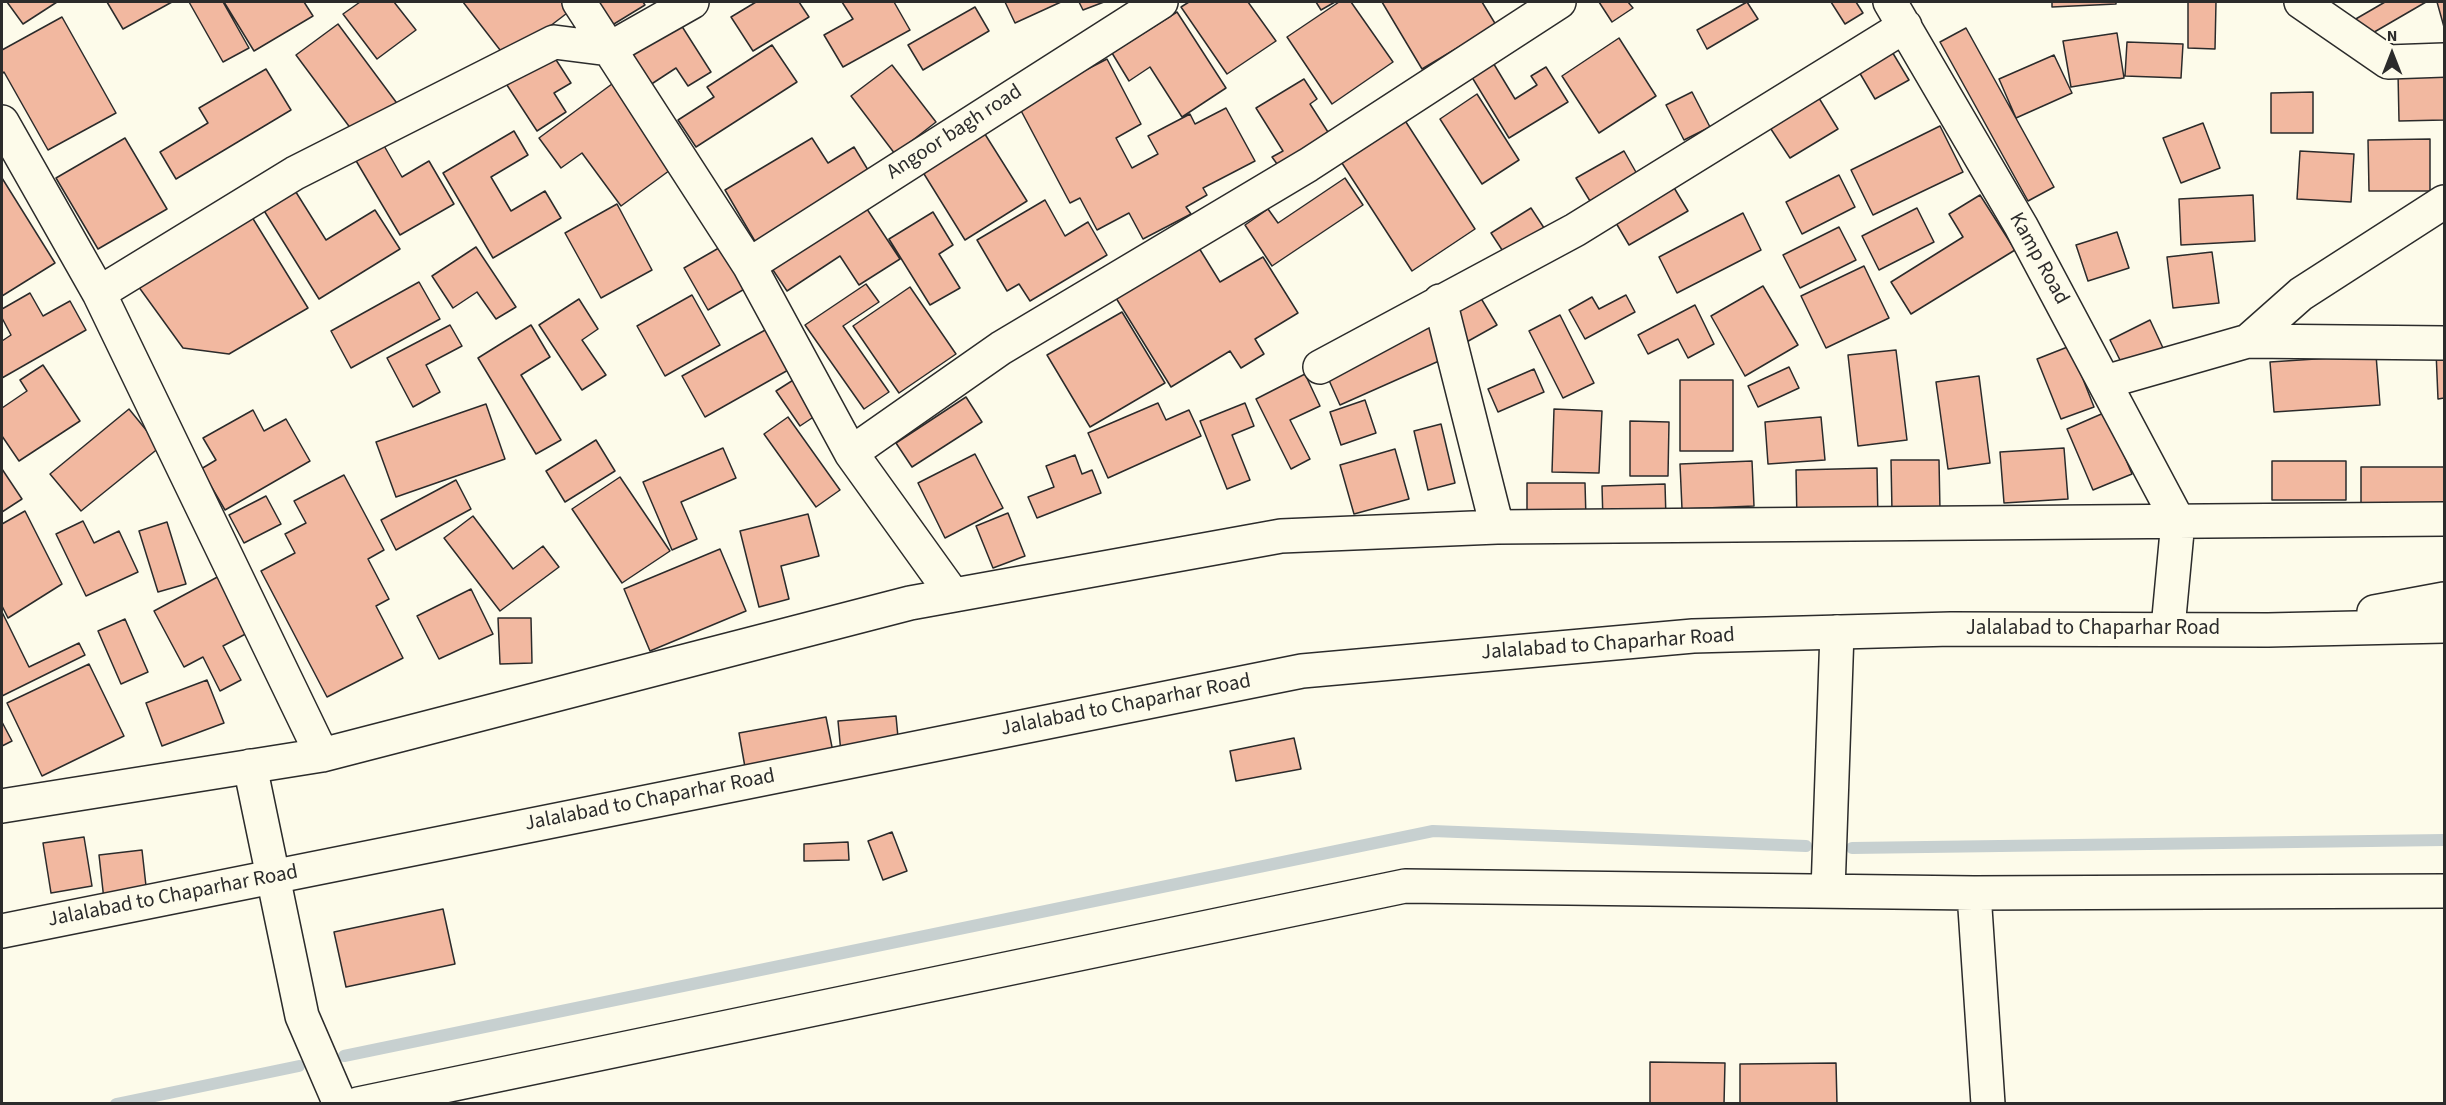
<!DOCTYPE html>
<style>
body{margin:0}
#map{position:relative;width:2446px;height:1105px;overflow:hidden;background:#fdfbea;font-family:"Source Sans 3",sans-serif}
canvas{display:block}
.frame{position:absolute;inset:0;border:3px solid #2b2b2b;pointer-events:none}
.north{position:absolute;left:2362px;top:24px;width:60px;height:60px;-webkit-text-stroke:4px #fdfbea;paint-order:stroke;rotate:0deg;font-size:16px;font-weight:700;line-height:24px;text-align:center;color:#2b2b2b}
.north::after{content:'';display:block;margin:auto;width:21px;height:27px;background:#2b2b2b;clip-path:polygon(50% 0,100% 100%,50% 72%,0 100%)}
</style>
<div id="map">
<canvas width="2446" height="1105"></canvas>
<div class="frame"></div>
<div class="north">N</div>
</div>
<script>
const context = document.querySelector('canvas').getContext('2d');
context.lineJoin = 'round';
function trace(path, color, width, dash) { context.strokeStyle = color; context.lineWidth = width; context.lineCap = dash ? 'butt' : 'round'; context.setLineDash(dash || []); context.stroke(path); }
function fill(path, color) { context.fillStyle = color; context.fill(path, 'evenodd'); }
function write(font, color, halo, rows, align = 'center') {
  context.font = font + ' "Source Sans 3",sans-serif'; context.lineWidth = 4.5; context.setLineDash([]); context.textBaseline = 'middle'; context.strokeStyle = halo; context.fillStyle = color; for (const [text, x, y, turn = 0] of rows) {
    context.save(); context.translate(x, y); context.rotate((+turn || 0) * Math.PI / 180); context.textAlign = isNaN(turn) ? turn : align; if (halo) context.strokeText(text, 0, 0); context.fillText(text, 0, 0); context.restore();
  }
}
trace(new Path2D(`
 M1852,848L2444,840
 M344,1056L1433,831L1806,846
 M116,1104L299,1066`), '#c7d0d0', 12);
const building = new Path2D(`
 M7,2H57L23,24Z
 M107,2H172L123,29Z
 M189,2H223L249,48L223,62Z
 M224,2H304L313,16L254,51Z
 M360,2H394L416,30L377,59L343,14Z
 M463,2H570L575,7L507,59Z
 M593,2H643L645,5L609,27Z
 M756,2H799L809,17L753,51L731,17Z
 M842,2H894L910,30L843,67L824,35L853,19Z
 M1005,2H1061L1015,23Z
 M1079,2H1104L1083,10Z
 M1189,2H1248L1276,41L1227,74L1181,7Z
 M1316,2H1335L1321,10Z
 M1339,2H1351L1393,62L1332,104L1287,37Z
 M1382,2H1482L1496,25L1422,69Z
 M1599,2H1628L1633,8L1612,22Z
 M1747,2L1758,19L1707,49L1697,30Z
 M1831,2H1856L1863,13L1845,24Z
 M2052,2H2116V4L2052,7Z
 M2188,2H2216L2215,49L2188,48Z
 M2385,2H2426L2364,38L2354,20Z
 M2437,2H2444V27Z
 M975,7L989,31L923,70L908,45Z
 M1177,12L1226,88L1182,117L1150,67L1129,81L1112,53Z
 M62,17L116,113L48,150L4,72L2,74V50Z
 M676,17L711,72L688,86L676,68L650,85L627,49Z
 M338,24L399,106L357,137L296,55Z
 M1966,28L2054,187L2028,201L1940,42Z
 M2117,33L2124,78L2071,87L2063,41Z
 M1619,38L1656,96L1599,133L1562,76Z
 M2127,42L2183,44L2181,78L2125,76Z
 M772,45L797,82L696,147L678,120L714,97L707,87Z
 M1888,45L1909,80L1875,99L1855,65Z
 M551,52L571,83L554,93L566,112L537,131L505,82Z
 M2054,55L2072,93L2016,118L1999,79Z
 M1107,59L1141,124L1116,138L1132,168L1158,154L1148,136L1190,114L1195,124L1226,108L1255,161L1203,188L1207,195L1186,207L1191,214L1143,239L1129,213L1097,230L1080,198L1070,203L1018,105Z
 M1492,61L1515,99L1537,85L1531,76L1546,67L1568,102L1509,138L1470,74Z
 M892,65L936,122L895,154L851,96Z
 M266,69L291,110L176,179L160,152L208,123L199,108Z
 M2444,72V120L2399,121L2398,73Z
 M1304,79L1317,99L1310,104L1335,143L1285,175L1272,157L1283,151L1256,108Z
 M616,81L677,165L621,206L582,153L561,168L539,138Z
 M1814,90L1838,129L1790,158L1765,120Z
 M1692,92L1710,127L1684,140L1666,105Z
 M2313,92V133H2271V93Z
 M1477,94L1519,160L1482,184L1440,119Z
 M1404,119L1475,229L1412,271L1340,160Z
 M2203,123L2220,168L2181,183L2163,138Z
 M1940,126L1963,172L1873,215L1851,170Z
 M514,131L528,155L491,177L511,211L545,191L561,218L493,258L443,173Z
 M983,131L1027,201L965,240L916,161Z
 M125,138L167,209L98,249L56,178Z
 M812,138L828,163L854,147L868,170L756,243L725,190Z
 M2430,139V191H2369L2368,140Z
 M383,144L402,177L429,161L454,204L400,235L355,159Z
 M1624,151L1637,174L1590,201L1576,178Z
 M2300,151L2354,154L2351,202L2297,199Z
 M1839,175L1855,207L1802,234L1786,202Z
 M1667,176L1688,211L1629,245L1609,211Z
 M2,178L55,263L2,296Z
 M1345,178L1363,205L1272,266L1245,225L1268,209L1278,223Z
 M294,189L326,240L375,210L400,249L319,299L263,209Z
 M1980,195L2015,250L1911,314L1891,282L1963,237L1949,214Z
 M2253,195L2255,241L2181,245L2179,199Z
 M861,200L900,259L859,285L840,256L787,291L767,261Z
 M1045,200L1065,236L1088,222L1107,255L1030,301L1019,284L1007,291L977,240Z
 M617,204L652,270L601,298L565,233Z
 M1531,208L1548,234L1508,259L1491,233Z
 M1917,208L1934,242L1879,270L1862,236Z
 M247,209L308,308L229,354L183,348L133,279Z
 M933,212L953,245L939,254L960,288L930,305L889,239Z
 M1743,213L1761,250L1677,293L1659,257Z
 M1839,227L1856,260L1800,288L1783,255Z
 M2117,232L2129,268L2088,281L2076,245Z
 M724,245L748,287L708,310L684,268Z
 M476,247L516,307L496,319L477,292L453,308L432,276Z
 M1199,248L1220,282L1263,257L1298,313L1255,339L1264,354L1241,368L1230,351L1171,387L1116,298Z
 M2212,252L2219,303L2173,308L2167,257Z
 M1864,266L1889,318L1826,348L1801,296Z
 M419,282L440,319L351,368L331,331Z
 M866,284L879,302L843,326L889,392L864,409L805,325Z
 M1763,286L1798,345L1745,376L1711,316Z
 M910,287L956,354L899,393L853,326Z
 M30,293L43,316L70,301L86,330L2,378V341L11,335L2,318V309Z
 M692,295L720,345L665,376L637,326Z
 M1479,295L1497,325L1463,344L1445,315Z
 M1626,295L1635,312L1585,339L1569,310L1592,297L1599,309Z
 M579,299L598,329L582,340L606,375L582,390L539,325Z
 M1695,305L1714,344L1688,358L1678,339L1648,354L1638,335Z
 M1122,312L1165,383L1090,427L1047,355Z
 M1560,315L1594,383L1563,398L1529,331Z
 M2150,320L2163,348L2124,368L2110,340Z
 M1432,321L1448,357L1340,405L1324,369Z
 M450,325L462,346L426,365L440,392L413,407L387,358Z
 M531,325L550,357L521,375L561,440L536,454L478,358Z
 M767,329L790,369L705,417L682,376Z
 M2070,346L2094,407L2061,419L2037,359Z
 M1896,350L1907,440L1858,446L1848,355Z
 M2436,351H2444V398L2438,399Z
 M2376,355L2380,405L2274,412L2270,362Z
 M43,365L80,421L19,461L2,436V408L27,391L20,380Z
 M1789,367L1799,388L1758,407L1748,386Z
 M1534,369L1544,392L1498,412L1488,389Z
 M1305,374L1320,406L1290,420L1310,459L1291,469L1256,399Z
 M1979,376L1990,463L1948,469L1936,382Z
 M798,377L821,412L800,426L776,391Z
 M1680,380H1733V451H1680Z
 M966,397L982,422L912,467L896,443Z
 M1365,400L1376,433L1341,445L1330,412Z
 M1158,403L1166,420L1189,410L1201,436L1108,478L1088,433Z
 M1245,403L1254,426L1232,435L1250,480L1227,489L1200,421Z
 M486,404L505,459L396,497L376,442Z
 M129,409L160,447L81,511L50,474Z
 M1554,409L1602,411L1599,473L1552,472Z
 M253,410L264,431L286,419L310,461L225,510L201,469L216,460L203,438Z
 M2106,412L2132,474L2093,490L2067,429Z
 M788,417L840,490L816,507L764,434Z
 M1821,417L1825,460L1768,464L1765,422Z
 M1630,421L1669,422L1668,476H1630Z
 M1441,424L1455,483L1428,490L1414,431Z
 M596,440L615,471L565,502L546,471Z
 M723,448L736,478L681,502L697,539L672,550L643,482Z
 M2064,448L2068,499L2004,503L2000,452Z
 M1395,449L1409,499L1354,514L1340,465Z
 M975,454L1003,508L945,538L918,483Z
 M1075,455L1082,474L1092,470L1101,493L1037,518L1028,497L1054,487L1046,466Z
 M1891,460H1939L1940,511L1892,512Z
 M1752,461L1754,506L1682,509L1680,464Z
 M2272,461H2346V500H2272Z
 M2361,467H2444V507L2361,508Z
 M1877,468L1878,520L1797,522L1796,470Z
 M2,469L22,499L2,512Z
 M344,475L384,550L368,559L389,599L376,606L403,658L327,697L261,571L295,553L285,534L306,523L294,501Z
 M620,477L670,551L622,583L572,509Z
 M456,480L471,509L396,550L381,520Z
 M1527,483H1585L1586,519L1527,520Z
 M1665,484L1666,519L1603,522L1602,486Z
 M266,496L281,524L244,543L229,515Z
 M25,511L62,584L8,618L2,606V524Z
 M1008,513L1025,556L993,568L976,526Z
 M808,514L819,556L781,566L789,599L759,607L740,531Z
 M473,516L513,569L543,546L559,567L500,611L444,538Z
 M83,521L94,543L119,531L138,572L86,596L56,534Z
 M167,522L186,584L158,592L139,531Z
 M720,549L746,611L650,651L624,589Z
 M223,574L253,630L223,646L241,680L220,691L203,657L184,667L154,611Z
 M471,589L493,634L439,659L417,616Z
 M2,612L29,667L79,643L85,655L2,696Z
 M498,618H531L532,663L500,664Z
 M125,619L148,672L121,684L98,631Z
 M89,664L124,736L42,776L7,703Z
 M207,680L224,723L162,746L146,703Z
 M896,716L899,748L841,753L838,721Z
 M826,717L834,757L746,773L739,733Z
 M2,722L12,741L2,746Z
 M1294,738L1301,769L1236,781L1230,751Z
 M892,832L907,871L883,880L868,841Z
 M84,837L92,886L51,893L43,843Z
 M848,842L849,860L804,861V844Z
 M142,850L147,895L104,900L99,855Z
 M443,909L455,964L346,987L334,932Z
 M1650,1062L1725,1063L1724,1104H1650Z
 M1836,1063L1837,1104H1740V1064Z`);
fill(building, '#f2b8a0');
trace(building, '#2b2b2b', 1.5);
const street = new Path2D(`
 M579,2L749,265L851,453L953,595
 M1890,2L2021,226L2178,521L2168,628
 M2301,2L2388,62L2444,60
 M2,122L99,293L322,755
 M749,265L1161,2
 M99,293L295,173L554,42L609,49L692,2
 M1440,301L1497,527
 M2248,341L2301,294L2444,202
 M1320,367L1575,230L1905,26
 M2105,382L2248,341L2444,343
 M851,453L1001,348L1308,165L1559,2
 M250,766L302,1016L340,1104
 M2,806L322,755L910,603L1281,536L1497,527L2444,519
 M1828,891L1837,632
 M1974,893L1988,1104
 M358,1104L1405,886L1974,893L2444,891`);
const primary = new Path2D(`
 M2374,612L2444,599
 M2,931L1302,671L1693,636L1951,629L2268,630L2444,626`);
trace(street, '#2b2b2b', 36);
trace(primary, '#2b2b2b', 36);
trace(street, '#fdfbea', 33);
trace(primary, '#fdfbea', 33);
write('21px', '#2b2b2b', '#fdfbea', [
 ["Angoor bagh road",955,133,-33],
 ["Kamp Road",2038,259,61],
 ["Jalalabad to Chaparhar Road",2093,629],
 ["Jalalabad to Chaparhar Road",1608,645,-4],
 ["Jalalabad to Chaparhar Road",1126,706,-11],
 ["Jalalabad to Chaparhar Road",650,801,-11],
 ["Jalalabad to Chaparhar Road",173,897,-11]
]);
</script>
